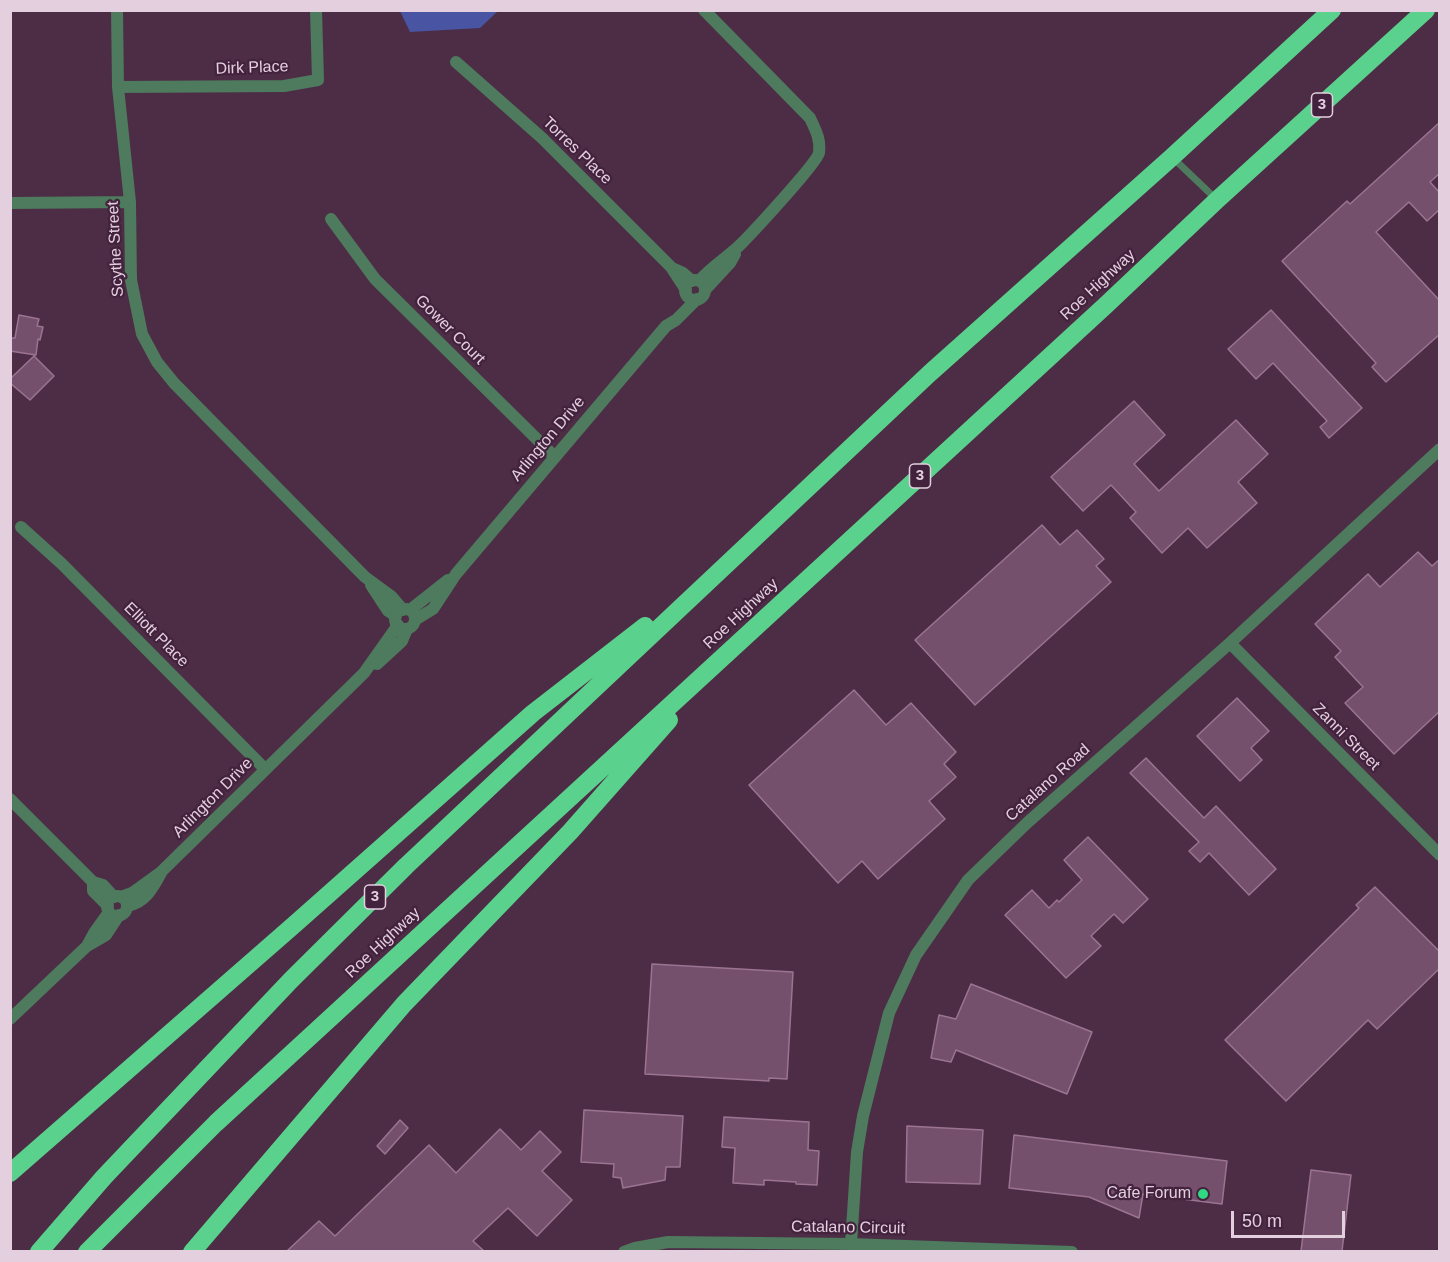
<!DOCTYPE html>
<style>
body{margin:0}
#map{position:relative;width:1450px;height:1262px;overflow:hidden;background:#4d2c46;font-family:Arial,sans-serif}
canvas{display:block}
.frame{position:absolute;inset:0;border:12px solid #e4cfdf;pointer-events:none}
.scale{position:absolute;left:1231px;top:1211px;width:114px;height:27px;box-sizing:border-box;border:3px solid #e4cfdf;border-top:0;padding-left:8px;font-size:18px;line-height:21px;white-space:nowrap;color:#e4cfdf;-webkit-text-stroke:4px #42223c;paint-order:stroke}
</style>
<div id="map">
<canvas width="1450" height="1262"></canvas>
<div class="frame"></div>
<div class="scale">50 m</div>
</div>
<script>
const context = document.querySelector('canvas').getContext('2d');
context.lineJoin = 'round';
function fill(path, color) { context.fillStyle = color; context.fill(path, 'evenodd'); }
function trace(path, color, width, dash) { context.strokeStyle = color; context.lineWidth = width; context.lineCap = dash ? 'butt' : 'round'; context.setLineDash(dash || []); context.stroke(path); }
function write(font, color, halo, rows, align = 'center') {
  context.font = font + ' Arial,sans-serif'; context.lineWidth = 4.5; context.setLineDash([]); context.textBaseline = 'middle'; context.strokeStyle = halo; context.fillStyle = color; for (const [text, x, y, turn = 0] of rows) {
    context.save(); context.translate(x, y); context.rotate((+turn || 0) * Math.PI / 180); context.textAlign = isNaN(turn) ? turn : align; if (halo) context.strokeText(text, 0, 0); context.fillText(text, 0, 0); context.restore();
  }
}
fill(new Path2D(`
 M400,11H498L480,28L410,32Z`), '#4954a2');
const building = new Path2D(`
 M1440,122V173L1430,182L1440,193V209L1427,221L1409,202L1376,232L1440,301V334L1386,382L1372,367L1376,363L1282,261L1347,201L1350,204Z
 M1271,310L1362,408L1329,438L1320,427L1327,421L1273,363L1256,379L1228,349Z
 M19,315L39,319L37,326L43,327L40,340L38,339L36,355L10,351V338H15Z
 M34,356L54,376L30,400L10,383V379Z
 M1134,401L1165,435L1134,464L1159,491L1236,420L1268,454L1238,482L1257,503L1207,548L1188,528L1162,553L1130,518L1136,512L1111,485L1083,511L1051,477Z
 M1042,525L1060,545L1077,530L1104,559L1096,566L1111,582L975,705L915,640Z
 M1418,552L1432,566L1440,559V711L1394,754L1345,703L1363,687L1335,657L1341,651L1315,624L1368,574L1380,587Z
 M854,690L886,725L911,703L956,752L944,764L956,777L929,801L945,819L878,879L862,861L838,883L749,785Z
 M1237,698L1269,731L1251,748L1262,760L1240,781L1197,736Z
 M1146,758L1204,818L1216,806L1276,869L1249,895L1209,853L1200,862L1189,851L1199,842L1130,773Z
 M1088,837L1148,899L1123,923L1114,914L1091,936L1101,946L1066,978L1005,915L1032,890L1049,908L1057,900L1059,902L1082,880L1064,860Z
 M1375,887L1440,952V968L1377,1029L1368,1020L1286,1101L1225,1040L1359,908L1356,905Z
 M652,964L793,972L787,1079L769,1078V1081L645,1074Z
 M971,984L1092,1032L1067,1094L956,1050L951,1062L931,1058L939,1015L956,1019Z
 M584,1110L683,1116L680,1167H666L665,1180L623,1188L621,1178L613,1177L614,1164L581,1162Z
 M724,1117L809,1122L808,1150L819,1151L817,1185L796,1184V1182L764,1180V1185L733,1183L735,1148L722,1147Z
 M400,1120L408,1128L385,1154L377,1146Z
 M907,1126L983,1130L980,1184L906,1182Z
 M500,1129L521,1150L540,1131L561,1152L542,1171L572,1200L537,1236L508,1208L473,1241L484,1251H287L319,1221L335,1236L429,1145L456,1173Z
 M1014,1135L1227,1161L1222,1204L1143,1194L1139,1218L1089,1197L1009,1188Z
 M1311,1170L1351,1175L1342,1251H1301Z`);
fill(building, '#75506d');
trace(building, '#9b7491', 1.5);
trace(new Path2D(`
 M1172,157L1216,199`), '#4e7a5d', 7);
trace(new Path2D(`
 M117,10L118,87L130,202L131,280L142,334L157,362L174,383L365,577L391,596L403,610
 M456,62L542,138L671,267L686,290
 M118,87L284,86L318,80L316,10
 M10,203L130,202
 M331,219L375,279L555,457
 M672,268L683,273L692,281
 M21,527L62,564L265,769
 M371,585L388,611L396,616
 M1230,643L1440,855
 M10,799L93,882
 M108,906L93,891V882L103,885L114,897
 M851,1244L857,1152L863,1116L889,1013L916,955L968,880L1027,823L1230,643L1440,449
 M624,1252L635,1248L668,1242L851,1244L1072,1252`), '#4e7a5d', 12);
trace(new Path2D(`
 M685 290a10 10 0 1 1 20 0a10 10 0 1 1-20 0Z
 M699,281C712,266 728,257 741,244C753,232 816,164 819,153C821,139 815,129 810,118L704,10
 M705,290L730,263L735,254
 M395 619a10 10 0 1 1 20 0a10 10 0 1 1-20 0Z
 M410,610L448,580
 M415,620L433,609L456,574L666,326L676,320L697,299
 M377,664L402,641L407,629
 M107 906a10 10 0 1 1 20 0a10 10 0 1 1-20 0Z
 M121,897L132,893L161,872L364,673L398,625
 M127,906C145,903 153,888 161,873
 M87,946L94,933L109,912
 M10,1019L87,946L106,935L119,915`), '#4e7a5d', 12);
trace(new Path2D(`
 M10,1173L295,924L533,713L645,626
 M39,1252L104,1177L291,980L406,866L930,373L1172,157L1332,10
 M87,1252L216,1123L1106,305L1217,200L1426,10
 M192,1252L404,1004L570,832L669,720`), '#5ad18c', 18);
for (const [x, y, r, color] of [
 [1203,1194,6,"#30d882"]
]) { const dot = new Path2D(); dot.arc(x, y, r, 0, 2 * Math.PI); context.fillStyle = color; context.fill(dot); trace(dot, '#42223c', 2); }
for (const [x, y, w] of [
 [1322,105,21],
 [920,476,21],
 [375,897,21]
]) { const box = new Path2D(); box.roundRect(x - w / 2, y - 12, w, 24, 4.5); context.fillStyle = '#42223c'; context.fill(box); trace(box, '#e4cfdf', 1.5); }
write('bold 15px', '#e4cfdf', null, [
 ["3",1322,105],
 ["3",920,476],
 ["3",375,897]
]);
write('16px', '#e4cfdf', '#42223c', [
 ["Dirk Place",252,68,-2],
 ["Torres Place",577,151,44],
 ["Scythe Street",116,249,-93],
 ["Roe Highway",1098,285,-43],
 ["Gower Court",450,330,45],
 ["Arlington Drive",548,439,-50],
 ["Roe Highway",741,614,-43],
 ["Elliott Place",156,635,45],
 ["Zanni Street",1346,737,45],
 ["Catalano Road",1048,783,-42],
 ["Arlington Drive",213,798,-45],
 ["Roe Highway",383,943,-43],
 ["Catalano Circuit",848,1228,1]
]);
write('16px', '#e4cfdf', '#42223c', [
 ["Cafe Forum",1191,1194]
], 'right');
</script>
